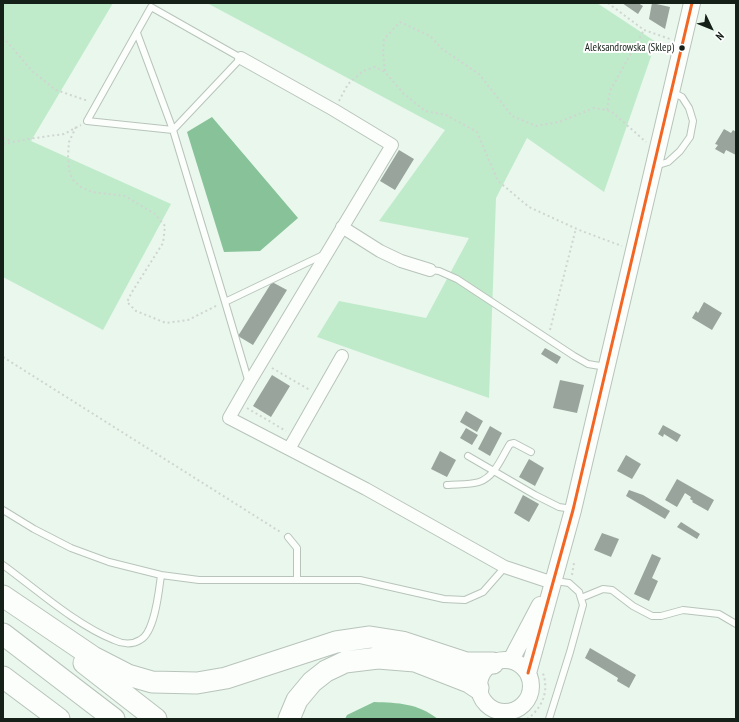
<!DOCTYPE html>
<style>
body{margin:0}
#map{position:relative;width:739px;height:722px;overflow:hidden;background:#e9f7ec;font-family:"PT Sans Narrow",sans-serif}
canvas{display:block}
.frame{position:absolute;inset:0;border:4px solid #152118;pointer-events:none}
.north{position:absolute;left:691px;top:8px;width:40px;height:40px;-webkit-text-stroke:3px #fff;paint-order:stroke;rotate:133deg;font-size:11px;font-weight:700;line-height:16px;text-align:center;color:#152118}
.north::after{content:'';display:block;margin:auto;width:14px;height:18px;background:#152118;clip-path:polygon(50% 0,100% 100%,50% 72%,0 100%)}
</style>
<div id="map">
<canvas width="739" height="722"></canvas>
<div class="frame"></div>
<div class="north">N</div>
</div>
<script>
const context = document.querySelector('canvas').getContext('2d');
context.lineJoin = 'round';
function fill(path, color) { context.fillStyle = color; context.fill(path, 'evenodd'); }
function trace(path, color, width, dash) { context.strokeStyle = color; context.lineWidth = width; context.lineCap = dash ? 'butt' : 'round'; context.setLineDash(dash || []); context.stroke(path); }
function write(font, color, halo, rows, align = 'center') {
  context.font = font + ' "PT Sans Narrow",sans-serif'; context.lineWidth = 4; context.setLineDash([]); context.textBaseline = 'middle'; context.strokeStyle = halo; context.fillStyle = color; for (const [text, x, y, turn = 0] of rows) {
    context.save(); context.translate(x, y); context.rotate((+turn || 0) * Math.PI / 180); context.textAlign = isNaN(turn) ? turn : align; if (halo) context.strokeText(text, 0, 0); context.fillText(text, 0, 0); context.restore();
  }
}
fill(new Path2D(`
 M3,3H113L31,141L171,204L103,330L3,277Z
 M207,3H597L656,42L604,192L527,138L496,198L489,398L317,337L339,301L426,318L469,238L379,221L445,130Z`), '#bfebca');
fill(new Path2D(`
 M212,117L298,218L260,251L224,252L187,132Z
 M374,702C399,703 417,703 438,719H345L347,715Z`), '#87c299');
fill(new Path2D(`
 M622,3H638L643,6L638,14Z
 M652,3L670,7L665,29L649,19Z
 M724,129L731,133L733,130L736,132V155L726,150L724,154L715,149L718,145L715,144Z
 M399,150L414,159L395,190L380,181Z
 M272,282L287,290L253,345L238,336Z
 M704,302L722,313L712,330L692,318L696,311L698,313Z
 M545,348L561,357L557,364L541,354Z
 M272,375L290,386L271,417L253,406Z
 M560,380L584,385L577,413L553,408Z
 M466,411L483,421L477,432L460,422Z
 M663,425L681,435L677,442L664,434L663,437L658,434Z
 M490,426L502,433L490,456L478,449Z
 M466,428L478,435L472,445L460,438Z
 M440,451L456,460L447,477L431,469Z
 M626,455L641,464L632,479L617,471Z
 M529,459L544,468L535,486L519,477Z
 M677,479L714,500L708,511L692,502L693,501L690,499L691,497L685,493L677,507L665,500Z
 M629,490L643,495L670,511L665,519L626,496Z
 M523,495L539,504L529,522L514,513Z
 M681,522L700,534L697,539L677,527Z
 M602,533L619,539L611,557L594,550Z
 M652,554L661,558L652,578L658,581L649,601L634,594Z
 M590,648L636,675L629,688L617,681L618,678L585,658Z`), '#99a59c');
const service = new Path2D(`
 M151,7L241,58L173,130L87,121Z
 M137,33L173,130L225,302L249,383
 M655,166L668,162L680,151L690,137L693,121L689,108L682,97L672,92
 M430,270L439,271L457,279L574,356L588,364L606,367
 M225,302L323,255
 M468,456L535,495L559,507L572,509
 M447,485C457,484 469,485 479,482C495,477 502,456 510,444L514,443L531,452
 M3,510L34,529L71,548L109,562L161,575L199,580H360L444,599L465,600L483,592L505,567
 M288,537L297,548V580
 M3,565C36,589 76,625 114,640C122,644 132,645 140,640C155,633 159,590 161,575
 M581,598L603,589L612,590L633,606L652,616H661L683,610L719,614L736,624
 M549,719L570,652L583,605L579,592L569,583L555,581`);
const minor = new Path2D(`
 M241,58L334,110L392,145L249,383L229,418L366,489L505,567L544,580L553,581
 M342,227L380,251L401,261L430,270
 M289,449L342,356`);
const secondary = new Path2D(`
 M479 686a26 26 0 1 1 52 0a26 26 0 1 1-52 0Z
 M511,660L540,605
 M528,673L573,510L692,3`);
const motorway = new Path2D(`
 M3,596L93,657L128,675L152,682L197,683L226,678L336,642L370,637L402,642L466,663H493
 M3,634L114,719
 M84,663L156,719
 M3,677L59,719
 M289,719L297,700L312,682L326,671L345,662L378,658L415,661L469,682L478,688`);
trace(service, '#b8c4bb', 8);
trace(minor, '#b8c4bb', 14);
trace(secondary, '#b8c4bb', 18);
trace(motorway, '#b8c4bb', 23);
trace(new Path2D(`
 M608,3L644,30L670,39
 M3,37L32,71L56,90L88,101
 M3,43V53
 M385,71L383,52L384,39L400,22L430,36L442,49L479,74L512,116L536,126L559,122L594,108L611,111L646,142
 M339,101L348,84L363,71L375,67L385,72L403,93L425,111L446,115L477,132L498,181L529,207L579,230L622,246
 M607,110L610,91L644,30
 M76,127L69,142L68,155L69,170L72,179L81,187L92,192L125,196L155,214L165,226L163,243L132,292L127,302L136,311L166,323L188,320L218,305
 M3,138L12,141
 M3,144L28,139L64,134L81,125
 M550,330L576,228
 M3,357L282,533
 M272,368L310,390
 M247,408L286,431
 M572,575L574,563
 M527,719C543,708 550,689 542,671`), '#d0d5d2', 2, [2, 3]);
trace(service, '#fcfefc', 6);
trace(minor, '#fcfefc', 12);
trace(secondary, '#fcfefc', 16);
trace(motorway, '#fcfefc', 21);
trace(new Path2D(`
 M528,673L573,510L692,3`), '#f26522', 3);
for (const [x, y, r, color] of [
 [682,48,3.5,"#152118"]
]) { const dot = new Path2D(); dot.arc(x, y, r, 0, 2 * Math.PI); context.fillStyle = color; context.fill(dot); trace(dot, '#fff', 1.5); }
write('11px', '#152118', '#fff', [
 ["Aleksandrowska (Sklep)",674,48]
], 'right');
</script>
